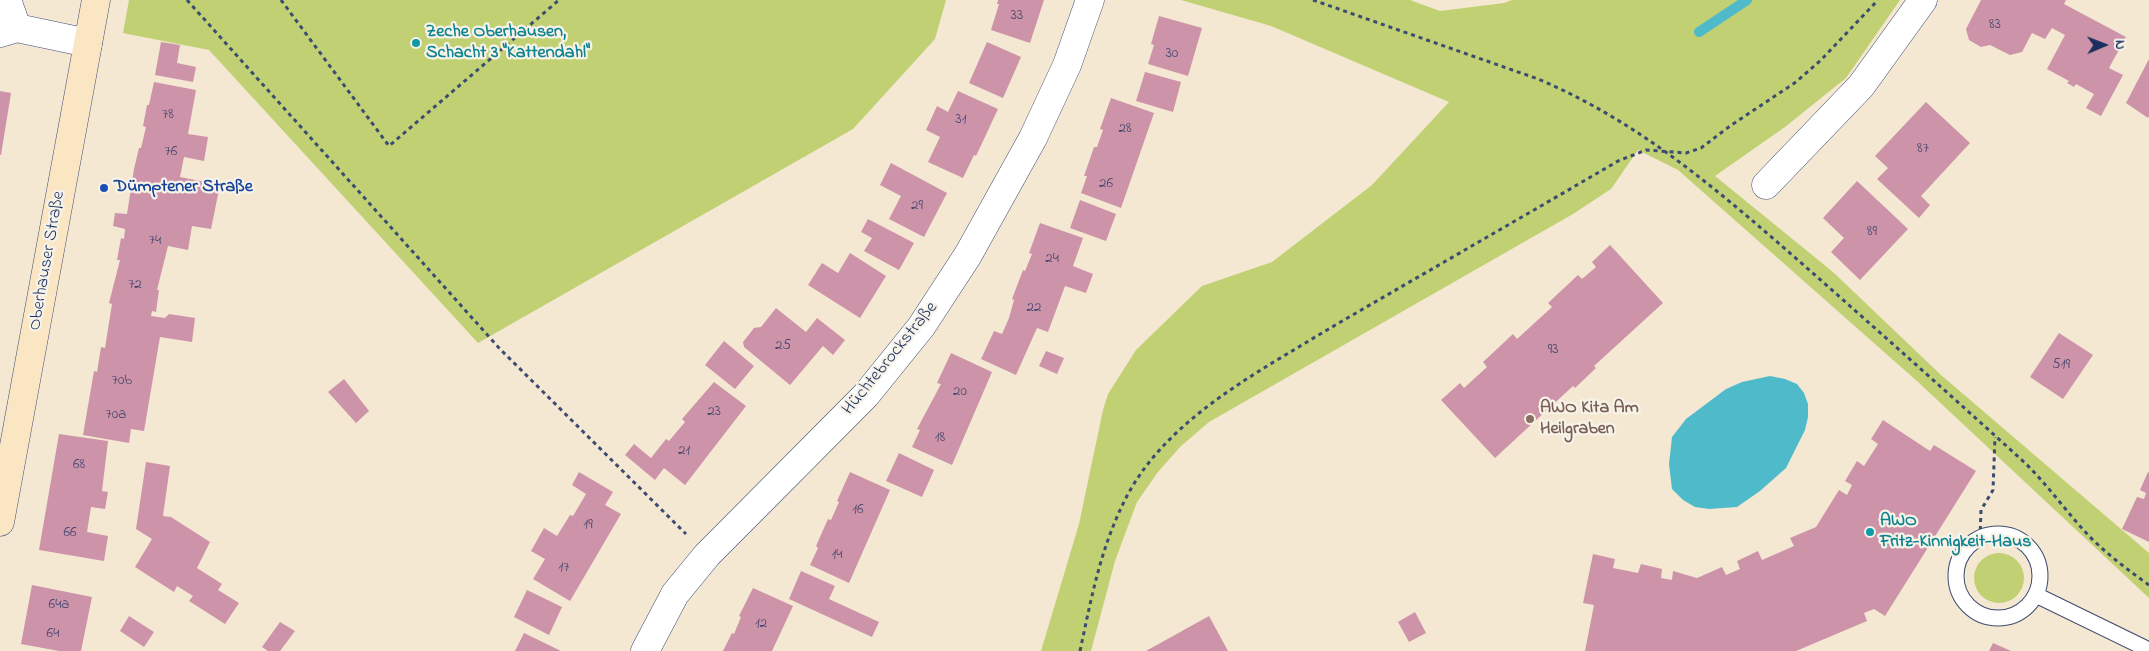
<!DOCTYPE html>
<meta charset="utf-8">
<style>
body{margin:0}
#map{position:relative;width:2149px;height:651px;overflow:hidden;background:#f4e8d3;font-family:"Indie Flower",sans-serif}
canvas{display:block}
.north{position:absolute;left:2079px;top:20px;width:50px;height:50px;-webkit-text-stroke:4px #f7f3e8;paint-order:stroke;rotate:89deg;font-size:14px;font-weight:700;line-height:20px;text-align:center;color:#1b2f5e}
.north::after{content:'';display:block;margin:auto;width:18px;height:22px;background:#1b2f5e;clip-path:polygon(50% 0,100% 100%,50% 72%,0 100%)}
</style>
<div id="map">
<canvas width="2149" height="651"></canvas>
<div class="north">N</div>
</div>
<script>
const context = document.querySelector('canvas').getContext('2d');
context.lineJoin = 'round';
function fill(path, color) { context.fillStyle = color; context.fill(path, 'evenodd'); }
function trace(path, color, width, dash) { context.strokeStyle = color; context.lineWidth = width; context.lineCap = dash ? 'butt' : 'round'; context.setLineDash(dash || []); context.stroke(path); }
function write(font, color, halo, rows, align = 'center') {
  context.font = font + ' "Indie Flower",sans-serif'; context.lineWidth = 4.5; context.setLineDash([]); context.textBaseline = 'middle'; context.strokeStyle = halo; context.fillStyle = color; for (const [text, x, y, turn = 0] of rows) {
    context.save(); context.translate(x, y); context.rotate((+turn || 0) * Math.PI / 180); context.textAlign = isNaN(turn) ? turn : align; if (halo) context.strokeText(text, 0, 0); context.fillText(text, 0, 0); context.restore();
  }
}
fill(new Path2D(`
 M129,0H946L935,39L853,129L478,343L209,50L123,33Z
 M1181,0H1410L1440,11L1504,3L1512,0H1900L1846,78L1785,127L1715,176L1833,272L1941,375L2149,553V598L1918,382L1678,170L1638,150L1611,189L1573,214L1209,422L1181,446L1158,472L1137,502L1115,561L1091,651H1041L1079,524L1103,410L1108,394L1136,350L1202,286L1272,262L1372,185L1449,102L1271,26Z
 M1974 578a25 25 0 1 1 50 0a25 25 0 1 1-50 0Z`), '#c0d073');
fill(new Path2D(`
 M1770,376L1785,379L1797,384L1804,393L1808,404V417L1805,430L1786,468L1760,491L1737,507L1709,509L1695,507L1683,500L1672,489L1669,464L1672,437L1686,419L1726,389L1742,382Z`), '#4fbbca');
trace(new Path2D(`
 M1699,32L1747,0`), '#4fbbca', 10);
fill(new Path2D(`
 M998,0H1044L1030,43L991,30L999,4H997Z
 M1981,0H2066L2064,4L2126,37L2109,68L2123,75L2101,116L2086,108L2094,94L2076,84L2074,87L2067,83L2069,81L2047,69L2065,35L2052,28L2045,39L2032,33L2022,52L2010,55L1990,45L1981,47L1969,40L1966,29Z
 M1159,16L1202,28L1188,76L1148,64L1154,45L1151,44Z
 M161,42L180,45L177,63L196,67L193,82L155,75Z
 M987,42L1021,57L1003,98L969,83Z
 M2149,59V116L2148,118L2126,103Z
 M1145,72L1181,82L1173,112L1136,101Z
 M154,82L196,90L188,134L208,137L204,161L184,157L180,177L220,185L211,229L192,226L188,250L168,246L157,290H159L156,312L152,311L151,316L165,318L169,314L195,318L192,342L160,337L144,431L131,429L129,443L83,435L94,371L97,372L101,347L105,348L112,304L109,303L120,260H117L121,238L124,239L125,229L113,226L115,213L127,214L134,169L139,148H141L146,127L143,126L147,105H149Z
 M0,91L11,93L1,155H0Z
 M958,91L998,109L976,156L974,155L963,178L928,162L940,137L926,130L937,106L948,112Z
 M1111,98L1154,113L1121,208L1081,193L1087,176H1084L1094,147H1097L1103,130L1100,129Z
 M1926,102L1970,143L1921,196L1930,205L1919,218L1877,179L1888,168L1875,156Z
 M891,163L947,193L924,237L889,219L901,196L880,185Z
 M1857,181L1908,229L1860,280L1831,252L1844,238L1823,218Z
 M1080,200L1116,214L1106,241L1070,228Z
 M868,219L914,243L899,270L864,251L872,238L861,232Z
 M1040,223L1083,238L1073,266L1093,274L1086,293L1065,286L1048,332L1037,328L1016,375L981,359L994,331L1002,334L1009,318L1014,300L1012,299L1023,270L1025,271L1032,254L1029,253Z
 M1610,245L1663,303L1594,366L1596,368L1575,388L1573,386L1495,458L1441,400L1460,383L1464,388L1487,367L1483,362L1513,334L1517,339L1552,307L1548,303L1578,275L1582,279L1596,267L1592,262Z
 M850,253L886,276L860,318L808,285L822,263L838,273Z
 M776,308L806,332L817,318L845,340L833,355L823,346L790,385L744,347L743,342L754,328L761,327Z
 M2059,333L2093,355L2063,399L2030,377Z
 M724,341L754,366L735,389L705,365Z
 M1046,351L1064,358L1057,374L1039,366Z
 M951,353L992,372L952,465L912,447L920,430L917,429L941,384L937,383Z
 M344,379L369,411L356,423L328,392Z
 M714,382L746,406L685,485L664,468L655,480L625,455L634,444L651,458L666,439L669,441L685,422L682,419Z
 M1883,420L1930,451L1934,445L1976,471L1885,616L1874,609L1864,613L1867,621L1796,651H1585L1594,605L1583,603L1593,554L1615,559L1613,568L1638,573L1641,564L1662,569L1661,578L1672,580L1673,571L1697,578L1722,567L1726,575L1740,569L1737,561L1758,551L1762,560L1794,546L1790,538L1816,527L1839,490L1847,495L1852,485L1845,481L1857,461L1864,466L1878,444L1871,439Z
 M59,434L108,441L102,491L108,492L105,509L91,507L87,532L108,536L104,561L39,550Z
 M899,453L934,470L922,497L886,481Z
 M146,462L170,466L163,516L171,517L210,542L197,568L222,584L218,590L239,603L225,624L189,601L193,596L177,586L174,592L135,567L152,539L136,529Z
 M579,472L613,492L605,505L621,514L570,601L533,579L545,559L531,551L544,528L557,536L570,515L573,516L586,494L572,485Z
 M850,472L890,490L849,583L810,565L818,548L816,546L828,519L831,520L839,502L837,501Z
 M2148,472L2149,473V542L2122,529L2137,497L2144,499L2146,493L2140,490Z
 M801,571L835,586L829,599L879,622L872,637L789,599Z
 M32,585L92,597L81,651H59L21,644Z
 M753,588L793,606L772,651H723L732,633L734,634L741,617L739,616Z
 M527,590L562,607L549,635L514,617Z
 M1415,612L1426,633L1409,642L1398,622Z
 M129,616L154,632L144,647L120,631Z
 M1209,616L1228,651H1146Z
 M280,622L295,631L280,651H268L262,647Z
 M524,633L561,651H515Z
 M1993,643L2011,651H1989Z`), '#cd93a9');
const lane = new Path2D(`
 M1956 576a42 42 0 1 1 84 0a42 42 0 1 1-84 0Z
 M2036,595L2149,650`);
const street = new Path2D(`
 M7,0L17,28
 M0,33L17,28L88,43
 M1766,185L1861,86L1923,0
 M645,651L675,594L707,555L866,395L921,327L968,255L1033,138L1067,65L1090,0`);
const secondary = new Path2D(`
 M0,522L96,0`);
trace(lane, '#3c4b70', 17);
trace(street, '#3c4b70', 29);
trace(secondary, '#3c4b70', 29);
trace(new Path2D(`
 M187,0L500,349L686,534
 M281,0L389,146L559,0
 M1313,0L1538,79C1645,124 1729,200 1815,275C1885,337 1955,399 2024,462C2048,485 2067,513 2090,537C2108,555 2128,570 2149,585
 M1980,538L1981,510L1993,490L1995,437
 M1080,651C1092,595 1101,545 1128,494C1164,428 1235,385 1297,348C1333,326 1370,305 1406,284C1477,243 1548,202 1618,161L1646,150L1686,153L1701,148L1730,126L1796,82L1821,60L1878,0`), '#3c4b70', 3, [4, 4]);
trace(lane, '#fff', 15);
trace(street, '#fff', 28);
trace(secondary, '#fbe6c4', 28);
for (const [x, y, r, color] of [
 [416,43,5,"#0f9aa8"],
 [104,188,5,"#1a4fb4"],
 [1530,419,5,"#8d6e63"],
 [1870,532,5,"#0f9aa8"]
]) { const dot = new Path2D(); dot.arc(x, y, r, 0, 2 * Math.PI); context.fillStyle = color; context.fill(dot); trace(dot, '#f7f3e8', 2); }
write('15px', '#484871', null, [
 ["33",1017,17],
 ["83",1995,26],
 ["30",1172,55],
 ["78",168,116],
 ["31",961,121],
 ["28",1125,130],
 ["87",1923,150],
 ["76",171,153],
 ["26",1106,185],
 ["29",917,207],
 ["89",1872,233],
 ["74",155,242],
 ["24",1052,260],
 ["72",135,286],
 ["22",1034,309],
 ["25",783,347],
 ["93",1553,351],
 ["519",2061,366],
 ["70b",122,382],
 ["20",960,393],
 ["23",714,413],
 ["70a",116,416],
 ["18",940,439],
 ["21",684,452],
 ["68",79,466],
 ["16",858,511],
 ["19",588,526],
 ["66",70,534],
 ["14",837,556],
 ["17",564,569],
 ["64a",59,606],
 ["12",761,625],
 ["64",53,635]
]);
write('bold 18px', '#0d838f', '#f7f3e8', [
 ["Zeche Oberhausen,",426,33],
 ["Schacht 3 \"Kattendahl\"",426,54],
 ["AWO",1880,522],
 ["Fritz-Kinnigkeit-Haus",1880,543]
], 'left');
write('bold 18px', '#164399', '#f7f3e8', [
 ["Dümptener Straße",114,188]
], 'left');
write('18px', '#1b2f5e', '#f7f3e8', [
 ["Oberhauser Straße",48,261,-80],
 ["Hüchtebrockstraße",891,359,-51]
]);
write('bold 18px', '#785e54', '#f7f3e8', [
 ["AWO Kita Am",1540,409],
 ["Heilgraben",1540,430]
], 'left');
</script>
